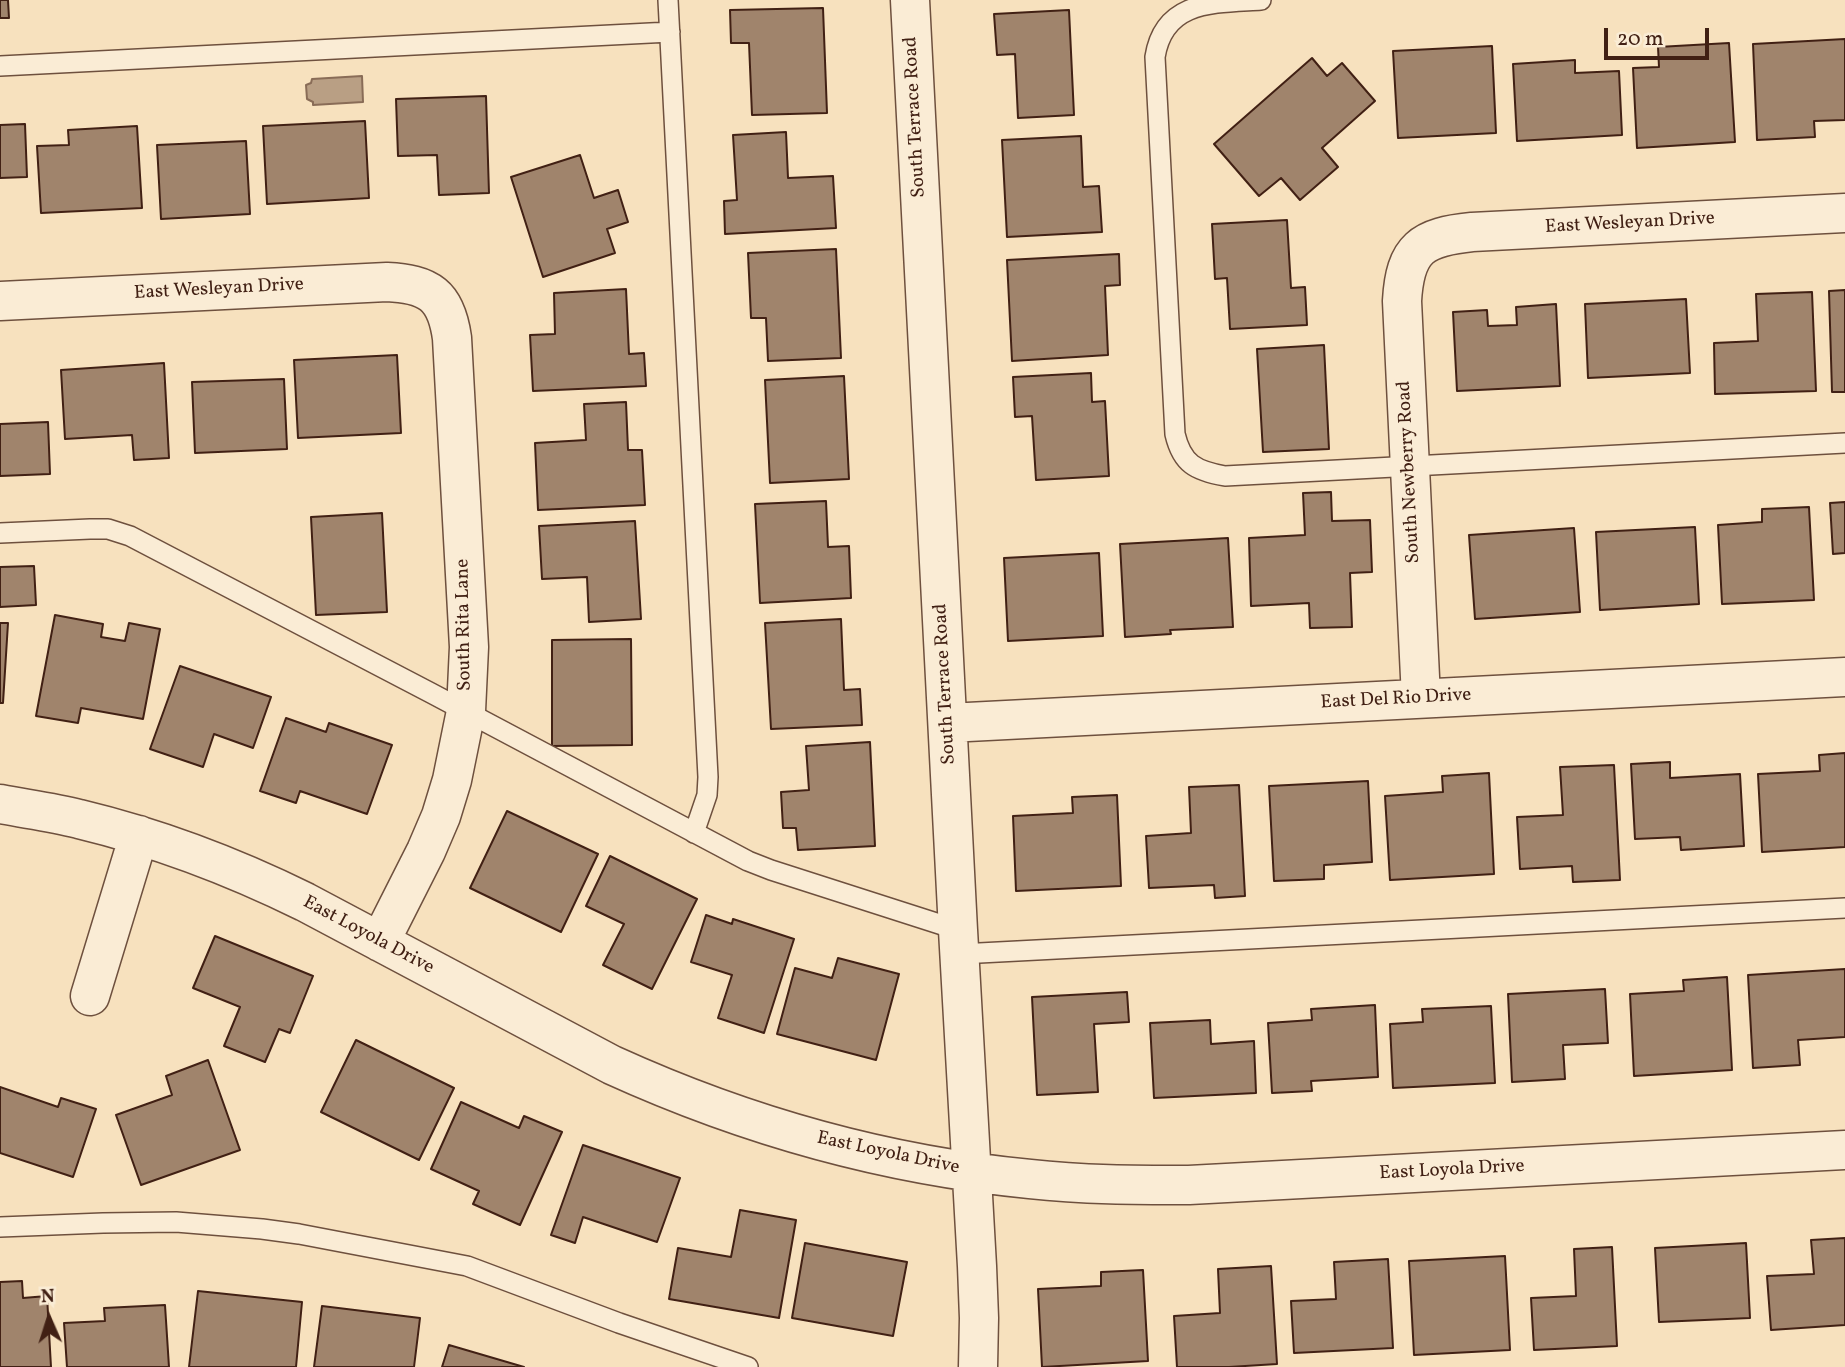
<!DOCTYPE html>
<style>
body{margin:0}
#map{position:relative;width:1845px;height:1367px;overflow:hidden;background:#f7e1be;font-family:Vollkorn,serif}
canvas{display:block}
.north{position:absolute;left:14px;top:1283px;width:70px;height:70px;-webkit-text-stroke:5px #faecd5;paint-order:stroke;rotate:357deg;font-size:19px;font-weight:700;line-height:28px;text-align:center;color:#412014}
.north::after{content:'';display:block;margin:auto;width:24px;height:32px;background:#412014;clip-path:polygon(50% 0,100% 100%,50% 72%,0 100%)}
.scale{position:absolute;left:1604px;top:28px;width:105px;height:32px;box-sizing:border-box;border:4px solid #412014;border-top:0;padding-left:9px;font-size:21px;line-height:24px;white-space:nowrap;color:#412014;-webkit-text-stroke:5px #faecd5;paint-order:stroke}
</style>
<div id="map">
<canvas width="1845" height="1367"></canvas>
<div class="north">N</div>
<div class="scale">20 m</div>
</div>
<script>
const context = document.querySelector('canvas').getContext('2d');
context.lineJoin = 'round';
function fill(path, color) { context.fillStyle = color; context.fill(path, 'evenodd'); }
function trace(path, color, width, dash) { context.strokeStyle = color; context.lineWidth = width; context.lineCap = dash ? 'butt' : 'round'; context.setLineDash(dash || []); context.stroke(path); }
function write(font, color, halo, rows, align = 'center') {
  context.font = font + ' Vollkorn,serif'; context.lineWidth = 7; context.setLineDash([]); context.textBaseline = 'middle'; context.strokeStyle = halo; context.fillStyle = color; for (const [text, x, y, turn = 0] of rows) {
    context.save(); context.translate(x, y); context.rotate((+turn || 0) * Math.PI / 180); context.textAlign = isNaN(turn) ? turn : align; if (halo) context.strokeText(text, 0, 0); context.fillText(text, 0, 0); context.restore();
  }
}
const water = new Path2D(`
 M362,76L363,102L313,105V102L307,99L306,85L311,83L312,79Z`);
fill(water, '#b99f84');
trace(water, '#896c57', 2);
const building = new Path2D(`
 M0,0H8L9,18H0Z
 M823,8L827,113L752,115L749,43H731L730,10Z
 M1069,10L1074,115L1018,118L1015,54L997,55L994,14Z
 M1845,39V120L1814,121L1815,137L1757,140L1753,44Z
 M1729,43L1735,142L1637,148L1633,68L1659,67L1658,47Z
 M1492,46L1496,133L1398,138L1393,51Z
 M1312,58L1327,76L1342,63L1375,101L1322,148L1338,167L1300,200L1281,178L1259,196L1214,144Z
 M1575,60V73L1619,71L1622,135L1517,141L1513,64Z
 M486,96L489,193L439,195L437,155L398,156L396,99Z
 M365,121L369,198L267,204L263,126Z
 M25,124L27,177L0,178V125Z
 M137,126L142,208L41,213L37,146L69,145L68,130Z
 M786,132L788,178L833,176L836,228L725,234L724,201L737,200L733,135Z
 M1081,136L1083,187L1099,186L1102,232L1007,237L1002,140Z
 M246,141L250,214L161,219L157,145Z
 M580,155L594,198L618,190L628,222L607,229L615,253L543,277L511,177Z
 M1287,220L1291,288L1305,287L1307,325L1230,329L1227,278L1215,279L1212,224Z
 M836,249L841,358L768,361L766,318H751L748,253Z
 M1119,254L1120,285L1105,286L1108,355L1012,361L1007,260Z
 M626,289L629,354L644,353L646,386L533,391L530,335L555,334L554,293Z
 M1845,290V392H1832L1829,291Z
 M1812,292L1816,391L1715,394L1714,343L1758,341L1756,294Z
 M1686,299L1690,373L1588,378L1585,304Z
 M1556,304L1560,386L1457,391L1453,312L1487,310L1488,326L1517,325L1516,307Z
 M1324,345L1329,449L1263,452L1257,349Z
 M397,355L401,433L298,438L294,360Z
 M164,363L169,458L134,460L132,435L65,439L61,370Z
 M1091,373L1092,402L1105,401L1109,476L1036,480L1032,416L1015,417L1013,377Z
 M844,376L849,479L770,483L765,380Z
 M284,379L287,449L195,453L192,382Z
 M626,402L628,450H642L645,505L538,510L535,443L586,440L584,404Z
 M48,422L50,474L0,476V424Z
 M1331,492L1332,521L1370,520L1372,572L1350,573L1352,627L1310,628L1309,603L1251,606L1249,538L1305,535L1303,493Z
 M826,501L828,547L849,546L851,598L760,603L755,504Z
 M1845,502V553L1833,554L1830,503Z
 M1809,507L1814,600L1722,604L1718,525L1762,522V509Z
 M382,513L387,612L316,615L311,517Z
 M635,521L641,619L589,622L587,577L542,579L539,526Z
 M1695,527L1699,604L1600,610L1596,532Z
 M1574,528L1580,612L1475,619L1469,535Z
 M1228,538L1233,627L1170,630L1171,634L1125,637L1120,544Z
 M1099,553L1103,636L1008,641L1004,558Z
 M34,566L36,605L0,607V567Z
 M55,615L103,624L101,637L125,641L129,623L160,629L143,719L81,708L78,723L36,716Z
 M841,619L844,690L860,689L862,725L771,729L765,623Z
 M0,623H8L3,703H0Z
 M631,639L632,745L552,746V640Z
 M180,666L271,697L253,748L214,734L203,767L150,749Z
 M286,718L326,732L329,723L392,745L367,814L300,791L296,803L260,791Z
 M870,742L875,846L798,850L796,828H783L781,792L809,790L806,746Z
 M1845,753V847L1762,852L1758,774L1820,771L1819,755Z
 M1670,762V778L1740,774L1744,846L1681,850L1680,837L1635,839L1631,764Z
 M1614,765L1620,880L1573,882L1572,866L1520,869L1517,817L1563,815L1560,767Z
 M1489,773L1494,874L1390,880L1385,796L1443,792L1442,776Z
 M1368,781L1372,862L1324,865V879L1274,881L1269,786Z
 M1239,785L1245,896L1215,898L1214,885L1149,888L1146,836L1191,833L1189,787Z
 M1117,795L1121,886L1016,891L1013,816L1073,813L1072,797Z
 M507,811L598,854L561,932L470,888Z
 M610,856L697,899L652,989L603,965L624,924L586,906Z
 M706,915L732,924L733,919L794,939L764,1033L718,1018L732,975L691,962Z
 M215,936L313,976L290,1033L279,1029L265,1062L224,1046L240,1007L193,988Z
 M838,958L899,974L876,1060L777,1034L795,968L832,978Z
 M1845,969V1037L1798,1040L1800,1065L1753,1068L1748,975Z
 M1727,977L1732,1070L1634,1076L1630,994L1684,991L1683,980Z
 M1605,989L1608,1043L1563,1045L1565,1079L1512,1082L1508,994Z
 M1127,992L1129,1022L1094,1024L1098,1092L1037,1095L1032,997Z
 M1375,1005L1378,1077L1311,1081L1312,1091L1272,1093L1268,1023L1312,1020L1311,1009Z
 M1491,1006L1495,1083L1393,1088L1390,1024L1423,1022L1422,1009Z
 M1210,1020L1211,1044L1254,1041L1256,1093L1154,1098L1150,1023Z
 M356,1040L454,1088L419,1160L321,1112Z
 M208,1060L240,1150L141,1185L116,1115L172,1095L166,1076Z
 M0,1087L58,1107L61,1098L96,1109L73,1177L0,1153Z
 M461,1102L519,1128L524,1116L562,1132L520,1225L473,1204L479,1191L431,1169Z
 M583,1145L680,1178L657,1242L583,1217L575,1243L551,1235Z
 M740,1210L796,1220L779,1318L669,1299L678,1248L731,1257Z
 M1845,1238V1325L1771,1330L1767,1276L1814,1274L1811,1240Z
 M805,1243L907,1262L893,1336L792,1318Z
 M1746,1243L1750,1318L1659,1322L1655,1248Z
 M1612,1247L1617,1346L1534,1350L1531,1298L1576,1296L1574,1249Z
 M1505,1256L1510,1350L1414,1355L1409,1261Z
 M1388,1259L1393,1348L1294,1353L1291,1301L1336,1299L1334,1262Z
 M1271,1266L1277,1364L1229,1367H1177L1174,1316L1220,1313L1218,1269Z
 M1143,1270L1148,1361L1042,1367L1038,1289L1101,1286V1272Z
 M22,1281L23,1298L47,1296L51,1367H0V1282Z
 M198,1291L302,1302L296,1367H189Z
 M165,1305L169,1367H67L64,1323L105,1321L104,1308Z
 M322,1306L420,1318L414,1367H314Z
 M449,1345L524,1367H442Z`);
fill(building, '#a0846c');
trace(building, '#412014', 2);
const service = new Path2D(`
 M668,0L708,777L707,795L694,833
 M1261,0C1214,3 1164,0 1155,57L1175,434C1182,464 1196,471 1225,476L1845,443
 M0,66L670,32
 M0,533L90,529H108L130,536L431,693L748,861L771,870L958,930
 M960,954L1845,908
 M0,1227L103,1223L176,1222L262,1229L299,1234L467,1266L619,1323L748,1367`);
const minor = new Path2D(`
 M910,0L958,930L977,1266L979,1318L978,1367
 M0,301L387,282C429,284 446,295 452,338L469,647L466,711L452,780L441,816L426,851L380,942
 M1421,698L1402,301C1405,248 1422,237 1472,232L1845,213
 M948,723L1845,677
 M0,804C26,809 53,812 79,819C158,838 232,866 305,902L612,1065C744,1125 885,1165 1030,1179C1083,1185 1136,1185 1189,1185L1845,1150
 M90,996L139,835`);
trace(service, '#6e503e', 22);
trace(minor, '#6e503e', 41);
trace(service, '#faecd5', 19);
trace(minor, '#faecd5', 38);
write('19px', '#412014', '#faecd5', [
 ["South Terrace Road",916,117,-93],
 ["East Wesleyan Drive",1630,224,-3],
 ["East Wesleyan Drive",219,290,-3],
 ["South Newberry Road",1410,472,-93],
 ["South Rita Lane",465,625,-91],
 ["South Terrace Road",946,684,-93],
 ["East Del Rio Drive",1396,700,-3],
 ["East Loyola Drive",368,936,28],
 ["East Loyola Drive",888,1154,12],
 ["East Loyola Drive",1452,1171,-3]
]);
</script>
